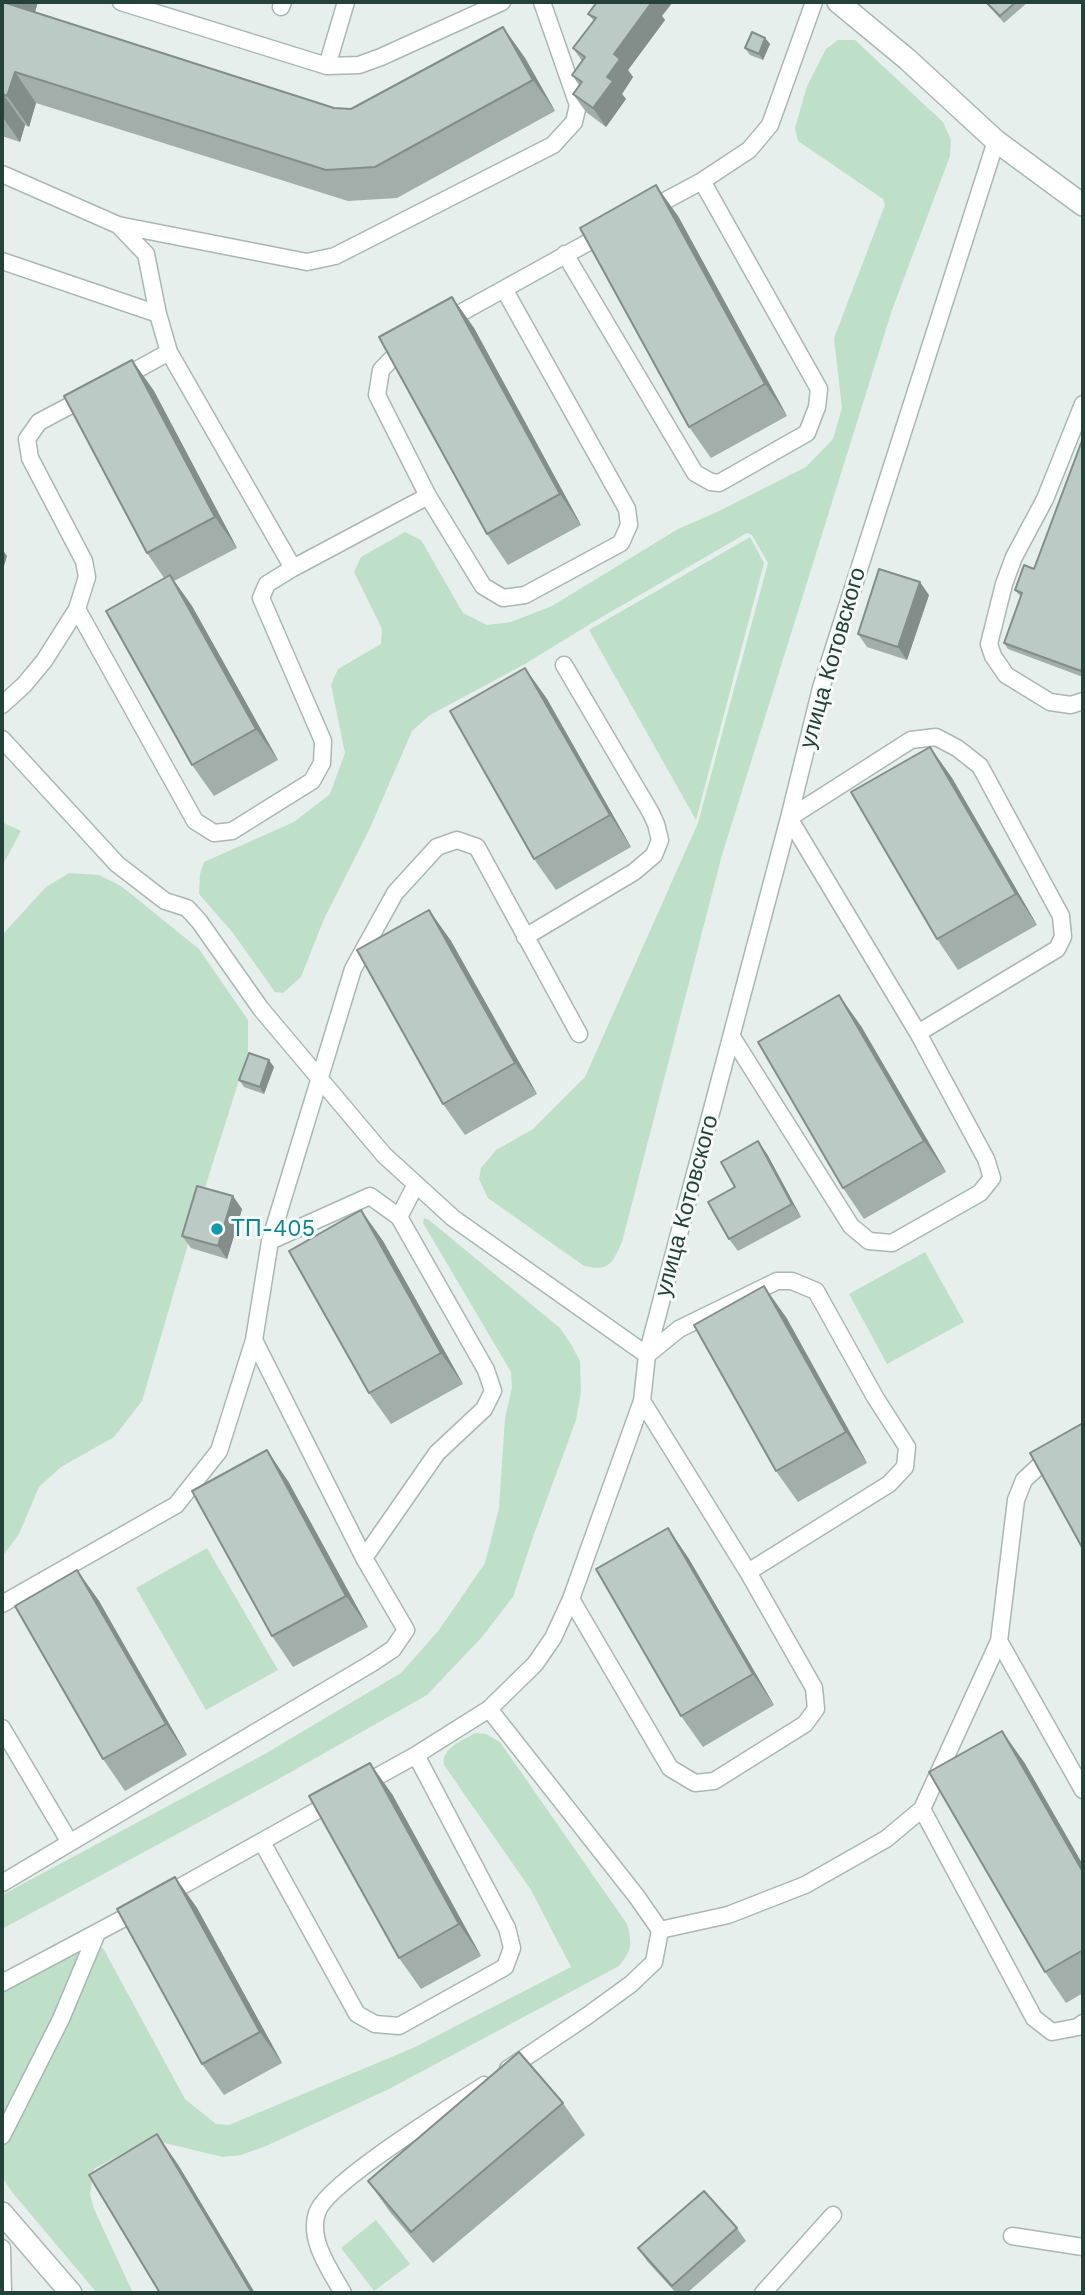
<!DOCTYPE html>
<meta charset="utf-8">
<style>
body{margin:0}
#map{position:relative;width:1085px;height:2295px;overflow:hidden;background:#e6efeb;font-family:"Work Sans",sans-serif}
canvas{display:block}
.frame{position:absolute;inset:0;border:4px solid #24423a;pointer-events:none}
</style>
<div id="map">
<canvas width="1085" height="2295"></canvas>
<div class="frame"></div>
</div>
<script>
const context = document.querySelector('canvas').getContext('2d');
context.lineJoin = 'round';
function fill(path, color) { context.fillStyle = color; context.fill(path, 'evenodd'); }
function trace(path, color, width, dash) { context.strokeStyle = color; context.lineWidth = width; context.lineCap = dash ? 'butt' : 'round'; context.setLineDash(dash || []); context.stroke(path); }
function write(font, color, halo, rows, align = 'center') {
  context.font = font + ' "Work Sans",sans-serif'; context.lineWidth = 6; context.setLineDash([]); context.textBaseline = 'middle'; context.strokeStyle = halo; context.fillStyle = color; for (const [text, x, y, turn = 0] of rows) {
    context.save(); context.translate(x, y); context.rotate((+turn || 0) * Math.PI / 180); context.textAlign = isNaN(turn) ? turn : align; if (halo) context.strokeText(text, 0, 0); context.fillText(text, 0, 0); context.restore();
  }
}
fill(new Path2D(`
 M838,40H855L943,122L951,140L950,156L892,310L722,855L622,1242C612,1263 610,1272 584,1266L488,1198L479,1179L481,1168L496,1150L533,1129L585,1077L698,823L768,563L752,535L747,533L595,621L525,664L430,715L412,731L370,828L324,919L301,977L283,993L275,992L233,933L199,894L200,874L204,862L294,822L330,794L345,753L331,685L338,669L381,644L382,629L354,572L361,557L405,532L421,540L463,613L487,625L511,622L552,606L678,529L717,512L806,467L833,439L842,408L834,338L885,205L883,199L798,141L795,128L807,86L826,49Z
 M750,537L764,563L696,820L589,630Z
 M2,822L21,831L2,866Z
 M69,873L99,875L121,886L199,949L248,1020V1052L201,1200L142,1401L114,1437L61,1467L39,1487L19,1534L2,1557V935L46,887Z
 M424,1218L429,1220L560,1328L571,1344L580,1361L581,1392L576,1420L533,1537L513,1597L482,1637L427,1695L275,1781L2,1929V1895L263,1755L401,1673L439,1630L485,1563L499,1508L505,1418L512,1388L511,1372L423,1223Z
 M925,1252L964,1322L887,1364L849,1294Z
 M207,1548L278,1670L206,1710L136,1588Z
 M475,1733L486,1734L500,1742L627,1924C632,1944 633,1949 619,1966L389,2089L266,2146L241,2155L223,2157L156,2141L140,2144L94,2169L90,2194L94,2209L133,2293H97L12,2192L2,2177V1990L93,1945L103,1948L185,2099L216,2124L229,2125L413,2048L571,1967L531,1890L444,1765C441,1748 462,1741 475,1733Z
 M376,2220L410,2264L374,2291L341,2248Z`), '#bfe0c8');
const service = new Path2D(`
 M121,2L327,66L346,2
 M281,7L283,2
 M327,66L359,65L381,57L502,2
 M2,174L118,225L146,254L158,314L169,352L293,568
 M648,210L702,181L749,150L770,125L814,2
 M118,225L307,262L335,256L553,145L574,122L578,105L542,2
 M565,254L695,473L711,482L719,483L807,433L817,407L819,389L702,181
 M2,261L158,314
 M446,321L607,232
 M405,345L381,370L377,395L428,496L483,586L503,598L525,595L621,543L629,525L627,509L504,289
 M120,379L169,352
 M88,396L39,422L27,439L30,458L84,561L87,577L77,609L195,821L214,833L232,831L312,781L322,763L323,741L261,598L267,584L293,568L428,496
 M1083,404L1045,499L1014,557L1004,584L989,644L993,656L1006,675L1050,702L1071,705L1083,701
 M2,705L24,685L44,661L77,609
 M2,739L117,864L165,901L187,908L199,921L261,1009L384,1155L453,1218L647,1355L679,1329L777,1281H792L816,1291L875,1397L907,1447L905,1467L889,1484L748,1572
 M525,937L634,872L654,855L660,840L656,824L651,813L564,665
 M732,1037L851,1226L869,1241L892,1243L980,1193L992,1178L986,1159L918,1033L789,818L911,740L936,737L957,748L980,766L1061,916L1063,937L1057,949L918,1033
 M399,1217L415,1186
 M270,1241L370,1196L399,1217L486,1370L493,1391L484,1409L437,1453L364,1558
 M571,1599L670,1768L695,1783L714,1781L805,1724L816,1709L814,1688L748,1572L642,1401
 M2,1604L176,1505L219,1451L254,1340L270,1241L353,969L395,893L437,847L457,840L477,847L579,1034
 M999,1641L1083,1790
 M489,1709L637,1897L660,1930L728,1915L805,1885L886,1839L922,1809L999,1641L1016,1500L1024,1480L1039,1466L1083,1441
 M2,1728L69,1841
 M362,1785L416,1755L489,1709L535,1664L553,1638L571,1599L642,1401L647,1355L789,818L821,688L996,141
 M922,1809L1034,2018L1052,2032L1078,2027L1083,2023
 M262,1842L357,2014L375,2024L399,2026L505,1967L512,1948L507,1928L416,1755
 M2,1883L372,1663L393,1649L406,1630L364,1558L254,1340
 M164,1896L334,1801
 M2,1983L141,1909
 M508,2069L587,2016L631,1984L654,1962L660,1930
 M2,2136L61,2019L97,1933
 M1012,2236L1083,2247
 M2,2248L3,2293
 M343,2293C330,2270 308,2240 317,2213C325,2184 453,2106 484,2085
 M763,2293L833,2215`);
const minor = new Path2D(`
 M838,2L907,59L996,141L1083,205
 M2,2213L71,2293`);
trace(service, '#a8b8b2', 19);
trace(minor, '#a8b8b2', 24);
trace(service, '#fff', 16);
trace(minor, '#fff', 21);
fill(new Path2D(`
 M2,2H38L35,12L334,108L351,109L503,27L525,58L555,111L397,198L348,201L36,103L29,127L25,125L20,142L2,136Z
 M985,2H1028L1004,23Z
 M588,14L662,16L665,20L628,70L633,77L622,94L626,99L606,127L586,112L573,94L579,85L572,75L582,61L573,48L594,21Z
 M765,38L770,44L763,60L750,55L745,48Z
 M678,216L787,416L711,458L689,427Z
 M452,297L474,328L581,525L508,565L487,534Z
 M132,360L154,391L237,548L174,581L192,606L278,760L214,796L192,765L164,578L147,553Z
 M1083,438V677L1008,649L1004,643L1021,597L1015,590L1034,569Z
 M929,595L907,660L867,647L858,634Z
 M525,668L547,699L631,847L556,890L534,859Z
 M930,747L952,778L1037,925L958,970L937,939Z
 M429,910L451,941L537,1094L465,1135L443,1104Z
 M861,1026L946,1172L864,1219L843,1188Z
 M274,1067L264,1094L244,1087L239,1080Z
 M767,1154L801,1217L738,1251L729,1239L735,1187Z
 M242,1209L227,1259L191,1248L182,1236Z
 M361,1210L383,1241L463,1384L391,1424L369,1393Z
 M786,1317L867,1463L798,1502L776,1471Z
 M288,1481L368,1627L293,1667L272,1636Z
 M668,1528L689,1559L774,1705L703,1747L681,1716Z
 M77,1570L99,1601L187,1755L125,1791L103,1759Z
 M1024,1762L1083,1865V1993L1066,2003L1045,1972Z
 M392,1794L481,1956L421,1989L399,1958Z
 M175,1877L197,1908L282,2063L224,2095L202,2064Z
 M563,2103L585,2135L433,2263L390,2212L368,2181Z
 M737,2228L746,2241L687,2293H676L647,2261L638,2248Z`), '#a1aea9');
fill(new Path2D(`
 M6,2H38L28,34L6,3Z
 M650,2H673L662,16L665,20L628,70L633,77L622,94L626,99L606,127L593,108L607,77L614,54Z
 M503,27L525,58L555,111L533,80Z
 M765,38L770,44L763,60L759,54Z
 M15,72L36,103L29,127L7,96Z
 M3,94L25,125L20,142L2,116V98Z
 M656,185L678,216L787,416L765,384Z
 M452,297L474,328L581,525L560,494Z
 M132,360L154,391L237,548L215,517Z
 M2,549L7,556L2,573Z
 M170,575L192,606L278,760L256,729Z
 M920,582L929,595L907,660L898,647Z
 M525,668L547,699L631,847L610,815Z
 M930,747L952,778L1037,925L1016,894Z
 M429,910L451,941L537,1094L515,1063Z
 M839,995L861,1026L946,1172L924,1141Z
 M269,1060L274,1067L264,1094L260,1087Z
 M758,1141L767,1154L801,1217L792,1204Z
 M233,1196L242,1209L227,1259L218,1246Z
 M361,1210L383,1241L463,1384L441,1353Z
 M764,1286L786,1317L867,1463L846,1432Z
 M267,1450L288,1481L368,1627L346,1596Z
 M668,1528L689,1559L774,1705L753,1674Z
 M77,1570L99,1601L187,1755L166,1724Z
 M1002,1731L1024,1762L1083,1865V1872Z
 M370,1763L392,1794L481,1956L459,1924Z
 M175,1877L197,1908L282,2063L260,2032Z
 M157,2134L179,2166L255,2293H252Z`), '#838d89');
const building = new Path2D(`
 M2,2H6V3L334,108L351,109L503,27L533,80L375,167L326,170L15,72L7,96L3,94L2,98Z
 M597,2H652L614,54L620,59L607,77L613,81L593,108L573,94L582,82L572,75L585,57L573,48L596,18L588,14Z
 M986,2H1016L1000,16Z
 M752,32L765,38L759,54L745,48Z
 M656,185L765,384L689,427L580,228Z
 M452,297L560,494L487,534L379,337Z
 M132,360L215,517L147,553L64,396Z
 M1083,438V665L1081,671L1004,643L1022,593L1015,590L1024,565L1034,569Z
 M879,569L920,582L898,647L858,634Z
 M170,575L256,729L192,765L106,611Z
 M525,668L610,815L534,859L450,711Z
 M930,747L1016,894L937,939L851,792Z
 M429,910L515,1063L443,1104L357,950Z
 M839,995L924,1141L843,1188L758,1042Z
 M249,1053L269,1060L260,1087L239,1080Z
 M758,1141L792,1204L729,1239L708,1202L735,1187L721,1162Z
 M197,1186L233,1196L218,1246L182,1236Z
 M361,1210L441,1353L369,1393L289,1251Z
 M764,1286L846,1432L776,1471L694,1325Z
 M1083,1423V1549L1030,1453Z
 M267,1450L346,1596L272,1636L192,1491Z
 M668,1528L753,1674L681,1716L596,1569Z
 M77,1570L166,1724L103,1759L15,1606Z
 M1002,1731L1083,1872V1950L1045,1972L929,1772Z
 M370,1763L459,1924L399,1958L309,1796Z
 M175,1877L260,2032L202,2064L117,1909Z
 M519,2052L563,2103L411,2232L368,2181Z
 M157,2134L252,2293H160L89,2175Z
 M704,2191L737,2228L672,2286L638,2248Z`);
fill(building, '#bbcac4');
trace(building, '#838d89', 2);
for (const [x, y, r, color] of [
 [217,1229,7,"#0f9aa8"]
]) { const dot = new Path2D(); dot.arc(x, y, r, 0, 2 * Math.PI); context.fillStyle = color; context.fill(dot); trace(dot, '#f7fbf9', 2.5); }
write('23px', '#24423a', '#f7fbf9', [
 ["улица Котовского",833,658,-74],
 ["улица Котовского",687,1206,-75]
]);
write('23px', '#0d838f', '#f7fbf9', [
 ["ТП-405",231,1229]
], 'left');
</script>
